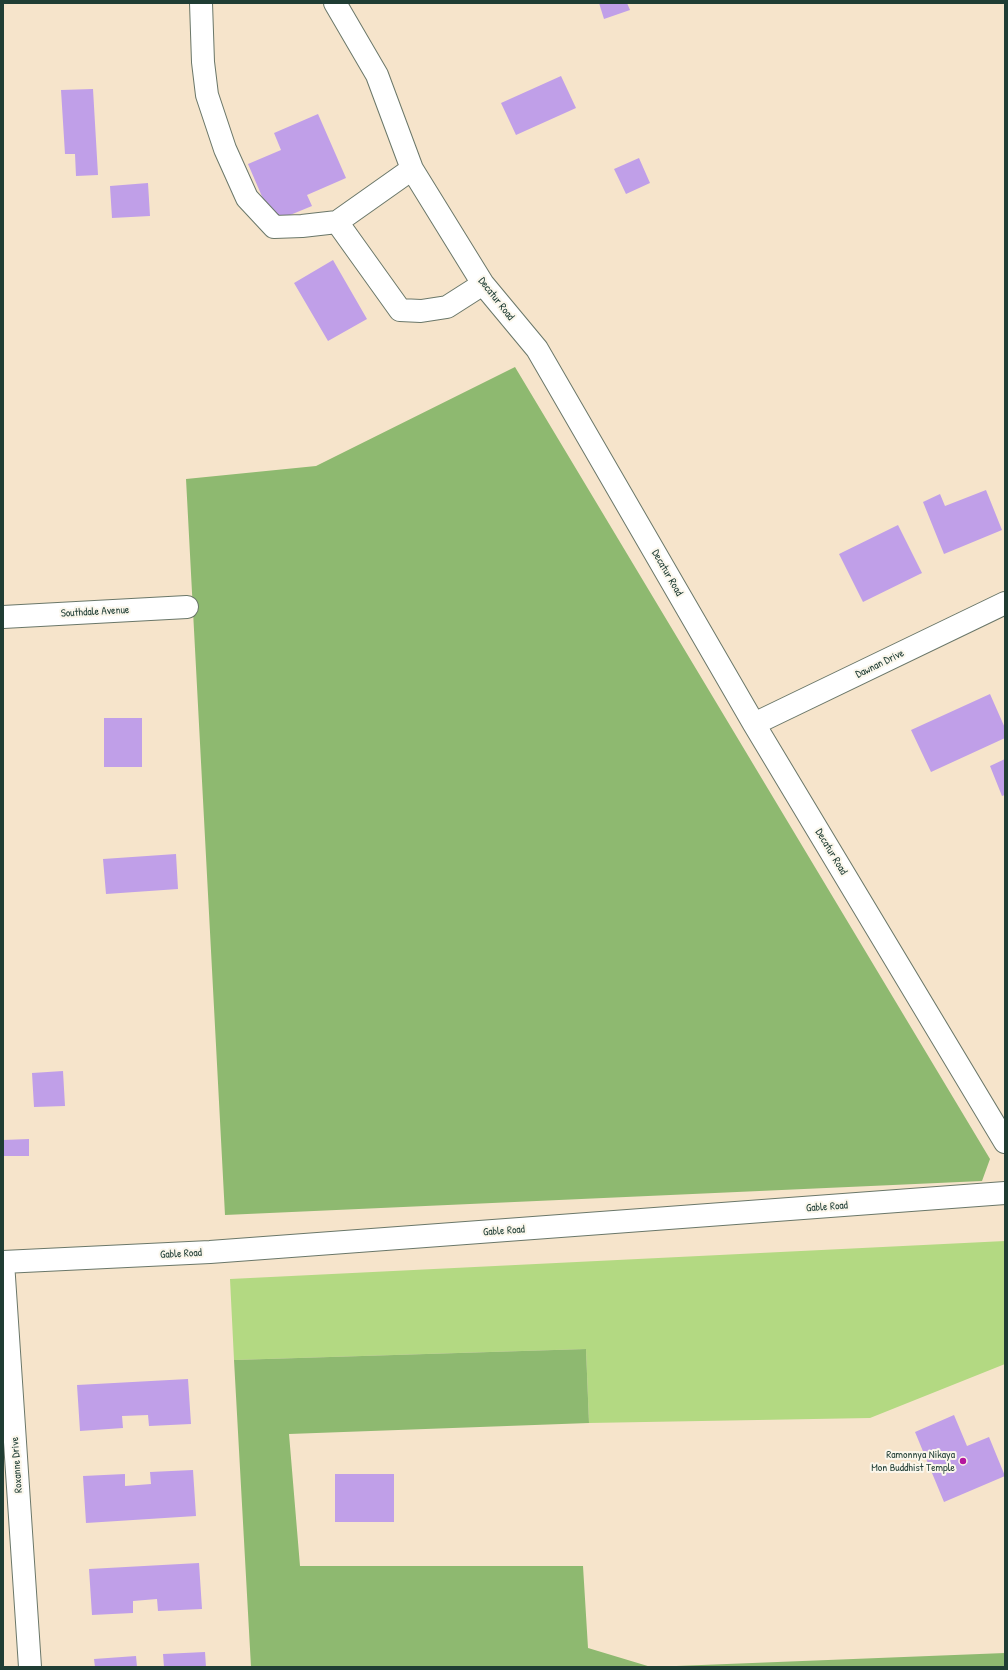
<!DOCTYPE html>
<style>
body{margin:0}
#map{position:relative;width:1008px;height:1670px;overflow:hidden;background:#f6e4cb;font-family:"Patrick Hand",sans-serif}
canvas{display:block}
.frame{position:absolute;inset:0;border:4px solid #1f3d34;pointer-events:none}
</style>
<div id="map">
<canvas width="1008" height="1670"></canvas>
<div class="frame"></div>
</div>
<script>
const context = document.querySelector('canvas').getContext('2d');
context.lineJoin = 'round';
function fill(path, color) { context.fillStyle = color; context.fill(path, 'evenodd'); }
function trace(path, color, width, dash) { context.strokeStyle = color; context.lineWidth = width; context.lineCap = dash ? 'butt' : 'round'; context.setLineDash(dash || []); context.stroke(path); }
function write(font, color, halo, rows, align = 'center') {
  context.font = font + ' "Patrick Hand",sans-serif'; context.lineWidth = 4; context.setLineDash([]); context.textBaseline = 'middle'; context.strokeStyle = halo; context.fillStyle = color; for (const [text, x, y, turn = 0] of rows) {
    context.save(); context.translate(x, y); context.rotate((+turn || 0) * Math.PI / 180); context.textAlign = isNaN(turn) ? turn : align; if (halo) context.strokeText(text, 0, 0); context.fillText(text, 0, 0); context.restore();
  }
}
fill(new Path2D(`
 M1005,1241V1364L870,1418L589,1423L586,1349L234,1360L230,1279Z`), '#b3d982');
fill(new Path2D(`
 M515,367L990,1159L982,1181L225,1215L186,479L316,466Z
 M586,1349L589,1423L289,1434L300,1566H583L588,1648L651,1667L1005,1653V1667H251L234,1360Z`), '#8eb970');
fill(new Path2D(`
 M599,3H627L630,10L604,19Z
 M561,76L576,108L516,135L501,103Z
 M93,89L98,175L76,176L75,154H65L61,90Z
 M318,114L346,178L307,195L312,206L273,222L248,164L281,150L274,133Z
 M639,158L650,183L626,194L614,169Z
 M148,183L150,216L112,218L110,186Z
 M333,260L367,319L328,341L294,283Z
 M986,490L1002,530L944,554L923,502L940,494L945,506Z
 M898,525L922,573L863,602L839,554Z
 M990,694L1005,728V738L931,772L911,730Z
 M104,718H142V767H104Z
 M1005,759V795L1002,796L990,766Z
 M176,854L178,889L106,894L103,859Z
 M63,1071L65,1106L34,1107L32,1073Z
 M29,1139V1156H3V1140Z
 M188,1379L191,1424L149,1426L148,1415L122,1416L123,1428L80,1431L77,1385Z
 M954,1415L967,1446L989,1437L1005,1476L944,1502L915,1432Z
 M193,1470L196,1516L86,1523L83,1476L125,1474V1486L151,1484L150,1472Z
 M335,1474H394V1522H335Z
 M199,1563L202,1609L158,1611L157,1599L133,1601V1613L92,1615L89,1569Z
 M205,1652L206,1667H164L163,1654Z
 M136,1656L137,1667H95L94,1659Z`), '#c09fe8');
const minor = new Path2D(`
 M201,3L203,62L207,95L225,149L247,198L274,227L302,226L337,222
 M335,3L377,75L412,169L483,284L537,349L754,724L1005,1142
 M412,169L337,222L400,310L421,311L447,307L483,284
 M3,617L187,607
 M754,724L1005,603
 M3,1262L210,1252L1005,1193
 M3,1262L30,1667`);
trace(minor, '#6a7769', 24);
trace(minor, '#fff', 22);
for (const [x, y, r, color] of [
 [963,1461,4,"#b5179e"]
]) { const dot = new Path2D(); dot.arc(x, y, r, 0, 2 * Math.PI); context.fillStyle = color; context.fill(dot); trace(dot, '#fbf7ec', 1.5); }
write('11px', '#1f3d34', '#fbf7ec', [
 ["Decatur Road",496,299,52],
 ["Decatur Road",667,573,60],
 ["Southdale Avenue",95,612,-3],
 ["Dawnan Drive",880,664,-26],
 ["Decatur Road",831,852,59],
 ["Gable Road",827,1207,-4],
 ["Gable Road",504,1231,-4],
 ["Gable Road",181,1254,-3],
 ["Roxanne Drive",17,1465,-94]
]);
write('11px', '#1f3d34', '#fbf7ec', [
 ["Ramonnya Nikaya",955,1455],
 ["Mon Buddhist Temple",955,1468]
], 'right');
</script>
